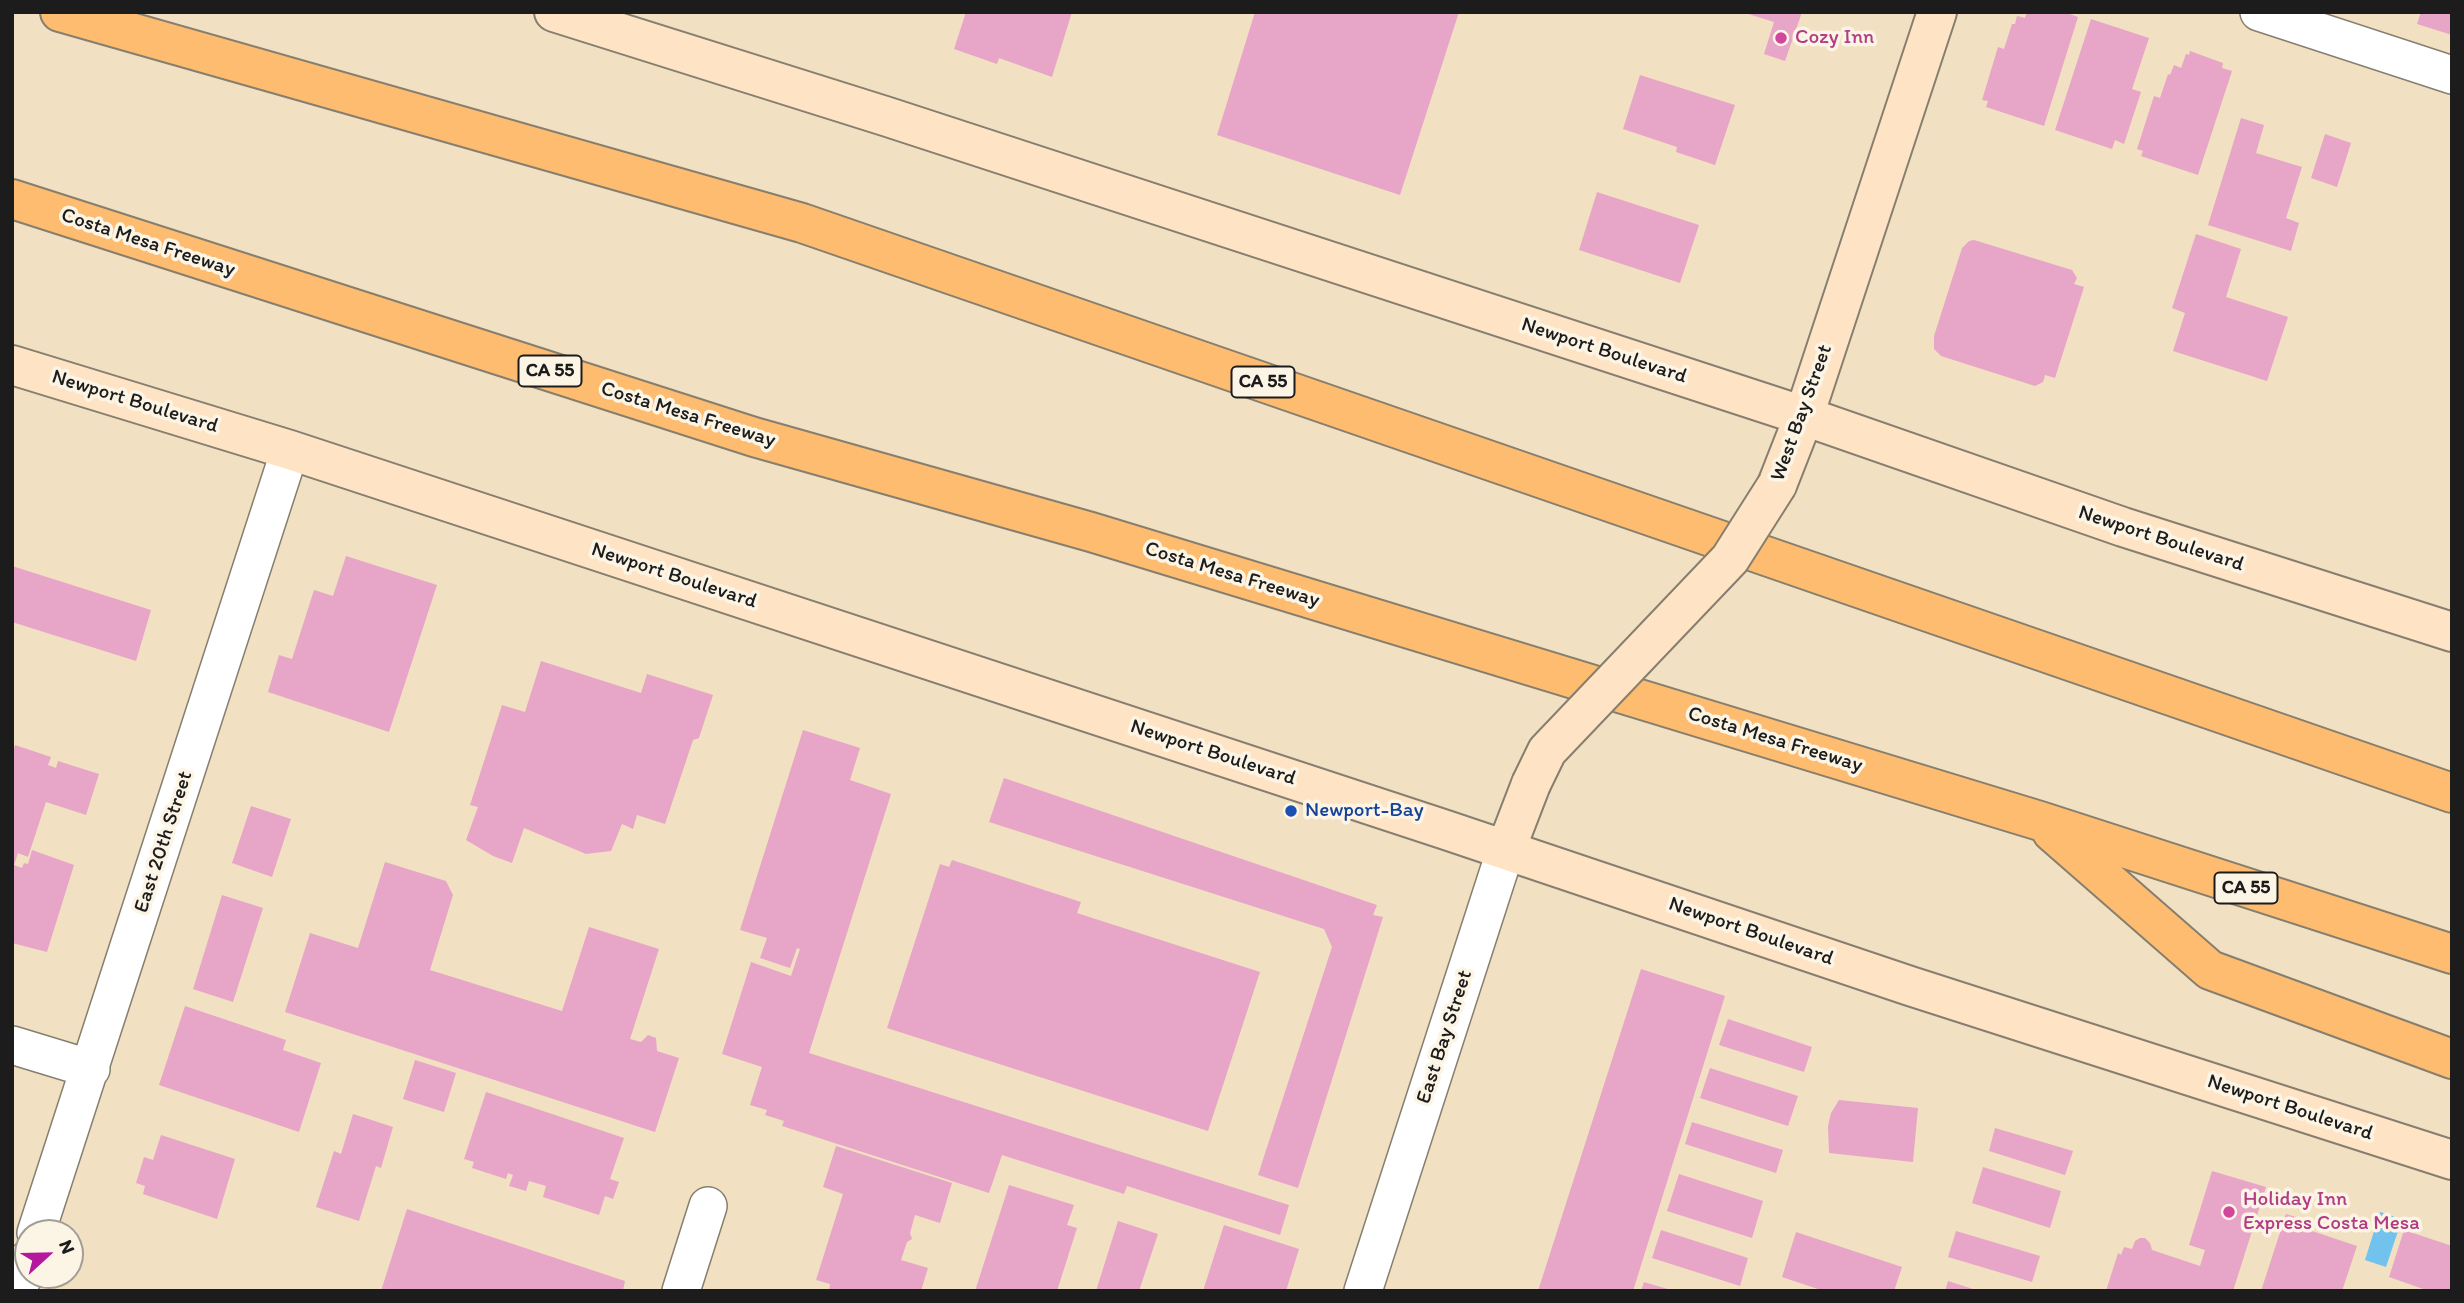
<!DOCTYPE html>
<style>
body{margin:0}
#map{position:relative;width:2464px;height:1303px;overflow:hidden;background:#f1e1c2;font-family:Itim,sans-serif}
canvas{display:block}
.frame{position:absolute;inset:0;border:14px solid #1c1c1c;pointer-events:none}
.north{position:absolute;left:14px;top:1219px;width:70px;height:70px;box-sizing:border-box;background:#fcf5e5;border:2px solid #a29e95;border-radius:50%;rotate:68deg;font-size:19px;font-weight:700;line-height:28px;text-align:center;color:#1c1c1c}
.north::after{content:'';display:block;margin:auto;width:24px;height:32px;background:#b5179e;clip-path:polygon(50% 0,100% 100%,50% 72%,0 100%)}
</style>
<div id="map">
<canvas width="2464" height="1303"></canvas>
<div class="frame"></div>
<div class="north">N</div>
</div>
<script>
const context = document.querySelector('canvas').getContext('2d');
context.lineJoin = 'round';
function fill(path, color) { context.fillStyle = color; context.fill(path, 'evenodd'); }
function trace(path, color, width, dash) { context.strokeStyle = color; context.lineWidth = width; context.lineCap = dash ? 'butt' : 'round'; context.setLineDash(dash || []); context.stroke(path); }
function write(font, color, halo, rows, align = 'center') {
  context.font = font + ' Itim,sans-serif'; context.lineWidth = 7; context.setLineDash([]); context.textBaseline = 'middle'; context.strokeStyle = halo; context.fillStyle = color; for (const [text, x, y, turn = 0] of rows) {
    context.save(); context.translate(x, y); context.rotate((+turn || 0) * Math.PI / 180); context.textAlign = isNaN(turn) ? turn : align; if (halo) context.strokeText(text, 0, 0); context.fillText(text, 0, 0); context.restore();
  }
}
fill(new Path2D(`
 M2380,1212L2402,1219L2386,1267L2365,1260Z`), '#71c2ec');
fill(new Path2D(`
 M966,12H1072L1052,77L999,58L997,64L954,49Z
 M1255,12H1459L1400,195L1217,135Z
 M1802,12L1785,61L1764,54L1774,22L1745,13Z
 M2027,12H2064L2078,17L2044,126L1986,107L1988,101L1982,100L1998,47L2004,49L2012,24H2015L2017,16L2025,18Z
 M2421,12H2452V35L2417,24Z
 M2091,19L2149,38L2132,89L2141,92L2124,144L2115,140L2112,149L2055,130Z
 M2190,51L2223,63L2222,68L2232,71L2198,175L2141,156L2143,151L2137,149L2154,96L2160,98L2168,74L2170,75L2174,65L2181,68L2186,54L2189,55Z
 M1640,75L1735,105L1715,165L1676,152L1677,147L1623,129Z
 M2241,118L2264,125L2256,153L2302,167L2286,218L2299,223L2291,251L2208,225Z
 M2325,134L2351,143L2337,187L2311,178Z
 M1597,192L1699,225L1680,283L1579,250Z
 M2196,234L2241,249L2226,297L2288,317L2267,381L2173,351L2185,313L2172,308Z
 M1974,240L2072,270L2077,278L2074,284L2084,287L2055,378L2045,375L2043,382L2035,386L1941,356L1934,349V336L1962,248L1969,241Z
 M346,556L437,585L389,732L268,692L279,655L292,659L314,590L333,596Z
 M12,566L151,610L136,661L12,622Z
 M541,661L641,693L647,674L713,695L699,738L693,740L665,824L637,815L633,829L622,824L611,851L586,854L524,828L512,863L493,856L466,840L478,807L470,805L502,705L525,712Z
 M803,730L860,748L850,780L891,794L809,1053L1289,1205L1280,1235L1127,1186L1124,1194L1002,1155L989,1193L782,1126L784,1121L765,1115L767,1110L750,1105L762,1067L722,1054L751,962L791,976L800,949L797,948L790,968L760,958L767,938L740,930Z
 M15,745L51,757L48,765L56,768L58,761L99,774L86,815L46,802L28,857L18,853L14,865L22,868L24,863L28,864L32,850L74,865L47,952L12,943V756Z
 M1004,778L1377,905L1373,915L1383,917L1298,1188L1258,1175L1332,947L1324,929L989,822Z
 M251,806L291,819L272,877L232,863Z
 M952,860L1081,902L1077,913L1260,972L1208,1131L887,1028L940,864L949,867Z
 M385,862L446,881L453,895L430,970L562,1011L589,927L659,949L630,1039L641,1042L648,1035L656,1038L657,1051L679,1058L655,1132L285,1012L310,933L358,948Z
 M222,895L263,908L233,1002L193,989Z
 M1641,969L1725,996L1633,1291H1538Z
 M185,1006L286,1040L283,1050L321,1063L299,1132L159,1085Z
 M1728,1019L1812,1047L1804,1072L1719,1045Z
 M415,1060L456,1073L444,1112L403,1099Z
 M1710,1068L1798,1096L1788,1126L1700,1098Z
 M486,1092L624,1138L610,1179L619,1182L613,1199L605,1196L599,1215L543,1197L546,1186L529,1181L526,1191L509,1186L513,1175L508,1173L506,1179L472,1168L474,1162L464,1159Z
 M1839,1100L1918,1108L1913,1162L1829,1153L1828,1126L1831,1113Z
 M353,1114L393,1127L381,1168L376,1166L359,1221L316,1207L334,1151L341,1154Z
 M1692,1122L1783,1150L1776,1173L1685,1144Z
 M1995,1128L2073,1151L2065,1175L1989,1151Z
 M161,1135L235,1159L217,1219L143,1194L145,1186L136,1183L144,1157L153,1160Z
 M836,1146L952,1183L940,1223L915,1215L910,1233L912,1239L907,1242L901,1260L928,1268L921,1291H829L830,1284L816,1280L843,1194L823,1187Z
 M1983,1167L2061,1191L2050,1228L1972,1203Z
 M2212,1171L2266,1187L2233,1291H2106L2118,1253L2121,1255L2124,1247L2132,1249L2135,1241L2140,1238H2145L2150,1243L2152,1250L2200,1266L2205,1250L2189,1245Z
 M1679,1174L1763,1201L1752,1238L1667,1211Z
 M1009,1185L1074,1205L1067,1225L1077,1228L1057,1291H975Z
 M407,1209L625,1281L623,1291H381Z
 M2286,1214L2312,1222L2309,1230L2357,1246L2342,1291H2261Z
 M1118,1221L1158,1234L1139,1291H1096Z
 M1224,1225L1299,1249L1286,1291H1203Z
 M1661,1230L1748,1258L1740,1286L1652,1258Z
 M2404,1230L2452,1246V1291H2429L2389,1277Z
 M1956,1231L2040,1256L2032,1282L1948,1257Z
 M1796,1232L1902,1267L1894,1291H1824L1782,1277Z
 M1948,1281L1976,1290V1291H1945Z
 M1644,1282L1671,1290L1670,1291H1641Z`), '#e7a5c7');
const street = new Path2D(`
 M2259,12L2452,75
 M12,1045L91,1069
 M36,1233L290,450
 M18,1291L28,1259
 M681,1291L708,1206
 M1363,1291L1506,849`);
const secondary = new Path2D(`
 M554,12L888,117L1804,416L2123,527L2452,632
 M12,365L290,450L1446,830L1910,986L2452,1160
 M1777,485L1804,416L1937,12
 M1506,849L1531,784`);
const highway = new Path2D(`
 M60,12L802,223L2452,793
 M12,199L754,437L1091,532L2040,821L2452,954
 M2052,832L2210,970L2452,1059`);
trace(street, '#867e6f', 40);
trace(secondary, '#867e6f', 42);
trace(highway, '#867e6f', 42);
trace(street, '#fff', 37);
trace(secondary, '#fee4c5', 38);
trace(highway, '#fdbc6f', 38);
const secondaryBridge = new Path2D(`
 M1531,784L1547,751L1730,559L1777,485`);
trace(secondaryBridge, '#867e6f', 42, []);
trace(secondaryBridge, '#fee4c5', 38);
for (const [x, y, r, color] of [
 [1781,38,7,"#d1479c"],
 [1291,811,7,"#1a4fb4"],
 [2229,1212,7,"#d1479c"]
]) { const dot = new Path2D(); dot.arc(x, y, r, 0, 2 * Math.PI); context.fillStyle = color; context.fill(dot); trace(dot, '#fcf5e5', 2.5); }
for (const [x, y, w] of [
 [550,371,63],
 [1263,382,63],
 [2246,888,63]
]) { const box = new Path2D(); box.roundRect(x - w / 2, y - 15.5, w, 31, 5); context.fillStyle = '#fcf5e5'; context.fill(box); trace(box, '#1c1c1c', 2); }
write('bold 19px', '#1c1c1c', null, [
 ["CA 55",550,371],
 ["CA 55",1263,382],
 ["CA 55",2246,888]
]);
write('21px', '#b23c85', '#fcf5e5', [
 ["Cozy Inn",1795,38],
 ["Holiday Inn",2243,1200],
 ["Express Costa Mesa",2243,1224]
], 'left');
write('21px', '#1c1c1c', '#fcf5e5', [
 ["Costa Mesa Freeway",148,243,18],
 ["Newport Boulevard",1604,351,18],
 ["Newport Boulevard",135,402,17],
 ["West Bay Street",1802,413,-70],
 ["Costa Mesa Freeway",688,415,17],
 ["Newport Boulevard",2161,539,18],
 ["Costa Mesa Freeway",1232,575,17],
 ["Newport Boulevard",674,576,18],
 ["Costa Mesa Freeway",1775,740,17],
 ["Newport Boulevard",1213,753,18],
 ["East 20th Street",164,842,-72],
 ["Newport Boulevard",1751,932,19],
 ["East Bay Street",1445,1037,-72],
 ["Newport Boulevard",2290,1108,18]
]);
write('21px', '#164399', '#fcf5e5', [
 ["Newport-Bay",1305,811]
], 'left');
</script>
